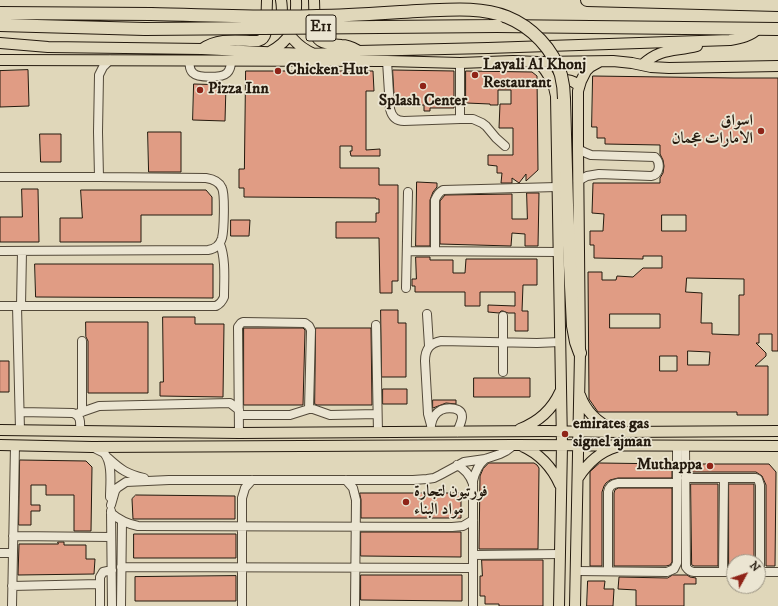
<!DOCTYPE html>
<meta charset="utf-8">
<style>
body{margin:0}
#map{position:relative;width:778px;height:606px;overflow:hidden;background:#e0d7ba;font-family:"IM FELL DW Pica",serif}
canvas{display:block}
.north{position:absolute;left:726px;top:554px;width:40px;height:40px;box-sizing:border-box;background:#ebe5d2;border:1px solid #9b9484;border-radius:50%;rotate:50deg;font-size:11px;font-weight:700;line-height:16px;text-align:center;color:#241a0e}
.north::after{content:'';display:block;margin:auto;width:14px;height:18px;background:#8f2418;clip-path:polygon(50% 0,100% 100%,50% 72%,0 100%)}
</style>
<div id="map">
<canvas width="778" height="606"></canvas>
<div class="north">N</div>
</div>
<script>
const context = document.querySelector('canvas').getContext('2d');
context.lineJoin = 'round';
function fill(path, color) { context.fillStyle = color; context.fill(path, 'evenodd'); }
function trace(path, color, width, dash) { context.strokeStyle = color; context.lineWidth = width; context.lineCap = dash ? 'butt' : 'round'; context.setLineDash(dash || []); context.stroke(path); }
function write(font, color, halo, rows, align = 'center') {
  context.font = font + ' "IM FELL DW Pica",Amiri,serif'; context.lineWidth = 3.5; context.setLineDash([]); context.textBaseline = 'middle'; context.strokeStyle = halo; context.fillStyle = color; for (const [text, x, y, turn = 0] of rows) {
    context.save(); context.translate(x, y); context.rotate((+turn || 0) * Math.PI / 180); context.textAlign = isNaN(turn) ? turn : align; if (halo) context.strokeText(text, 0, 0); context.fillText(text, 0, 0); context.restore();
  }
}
const building = new Path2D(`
 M28,70L29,106L0,107V71Z
 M393,70L454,71V108H430V111H424V105H395Z
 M246,71H373L374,91H366V150L380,149V156H351L350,151H352V146H340V168H379V185H398V281H392V293H380L379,238H336V222H376V213H379V199H376V198L244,197V188H239V169H244Z
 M466,71L532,72L537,76L538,170L526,181V174L519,183L512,178V183H501L502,173H497V166L488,165V155H513V128H499L500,104H511V90H498V105H490V104L466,103Z
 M593,76L734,78H778V351H772V334H759V343H756L766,353V356L755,366H768V415H737V412H598L589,399L588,272H602V280H616L617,276L633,277L643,268H662V256H643V259L594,258V245H590V231H603L604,214L592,213L593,183H660V178L663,173L664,166L663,160L660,154V145L605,144V138H597V127H592ZM662,215H686V231H662ZM687,278L744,279V295H739V335L712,334V323H701L702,293L686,292ZM610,314H660V328H610ZM688,351L710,352L709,365H688ZM660,356H677V371H660Z
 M194,84L226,85L225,121L193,120Z
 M148,132H181V172H149Z
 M40,134H61V162H41Z
 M417,182L437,183V187L433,192L430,200V246H416Z
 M22,189H38L39,242H0V217H22Z
 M81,190H206L212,197V215H141V242H60V218H82Z
 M527,193H539L538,246H525V234L512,233L511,246L440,244V201L445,195L512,194V219H527Z
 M231,220H250L249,236H231Z
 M416,257H430V260H453V273H465L466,259H537V285H523L522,311H528V331H515V313H508L503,311H501L499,313L488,312V305L515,306V292H480V306H465V292H415V286H412V279H416Z
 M35,264H213V298L36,297Z
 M381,310H398V323H406V377H382Z
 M163,317H195V324H224L223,397L160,396V382H163Z
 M86,322H148V393H88V341L86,337Z
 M244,328H303L305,330V331L303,405H244Z
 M316,328H371L372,405H317L315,404Z
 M0,361H9V392H0Z
 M474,378H530V397H474Z
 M383,389H407V404H383Z
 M433,400H456V404L446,403L433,408Z
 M20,460L86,461L92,467L91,531H74V495H46V485H31V505H40V511H31V525H19Z
 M489,463H534L537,465L539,468L538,549H479L480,476L483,469Z
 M600,463L672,464V478H618L610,480L606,483L604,486L602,492V566H590V472Z
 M691,464H769L776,472L775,566H766V485L762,476L756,472H691Z
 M691,484H718V566H694L692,565Z
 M729,484H754V562H734V566H729Z
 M619,488H672V562L670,565L666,566H614V493L615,490Z
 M360,493H461V518H361V500Z
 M136,495L235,496V519H133L132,499Z
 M361,532H461V557L361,556Z
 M134,534H236V558H134Z
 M58,542H64V545H86V559H95L94,574L18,575L19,544H58Z
 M482,560H543V606H499V604H485V596H480V576H482Z
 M361,575H462V601L361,600Z
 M673,575H687L690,577L696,578V584H684V606H636V590L618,589L619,577L667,578Z
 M236,576V601H135V577Z
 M588,581H605L604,589H614L613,606H587Z`);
fill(building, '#e09c84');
trace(building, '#241a0e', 1);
const minor = new Path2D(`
 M189,61C190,65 189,70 193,73C198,78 222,78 227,73C230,70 231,65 231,61
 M387,61L390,109C392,117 396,121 404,121L460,119H473L482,123L486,126L496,138L505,146
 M460,119V63
 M578,149L586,153L591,155L655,157C661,163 660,175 651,176L599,174L587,176L578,181
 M0,177H99L206,178C213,179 219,181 222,188C225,194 224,230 222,238C220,245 215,249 208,250L0,251
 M99,177L98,132L99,75L103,67L110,60
 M407,251L558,252
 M435,251V200C437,195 439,192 443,190L557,187
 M406,288L408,192
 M0,306H216C220,304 222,302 224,297C224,281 226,259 220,244
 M17,306L20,430
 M21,306L22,251
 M427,314L429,346
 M376,325L378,433
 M503,372V316
 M20,412L73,413C82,416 80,424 80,431
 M82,412V341
 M76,414L99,406L230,403L239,410
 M239,415H290L309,409H313L330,415L377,414
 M431,425L428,414L425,361C425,349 430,343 441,341L537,343L560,342
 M431,425C432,419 435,413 441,410C448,407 462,407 462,417C462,421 459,427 457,432
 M239,433L238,327L241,323L243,322L305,323L309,326L311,330L309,409
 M685,446L686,567C688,570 690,572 694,572H734
 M92,447C96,449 101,451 104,453C113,463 110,485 110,497
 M108,458C121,470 127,474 144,478
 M457,465C465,469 470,475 473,484
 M685,478H756L758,479L760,485V572
 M346,480L353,488L356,500L355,606
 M111,505L115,491L117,488L126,482L169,480H413L427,479L434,478L440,475L464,462L485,459L500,454L506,451L514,445
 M111,511L112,606
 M111,513C119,520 128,524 138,526L452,527L463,526L473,520
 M13,536L111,537
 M0,553H13
 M473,555L560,554
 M121,567L473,568
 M576,571L667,572L674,569L677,563V446
 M608,571V492C609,486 612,484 618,483H677
 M723,572L724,478
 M758,572H778
 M12,586L99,584
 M12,606L15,445
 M100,606V577L103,572L112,570
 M121,606L122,521
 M242,606V498L245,488L252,480
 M473,606V481C475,472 478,465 485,459`);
const major = new Path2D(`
 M281,0C282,5 282,11 282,16C285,34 298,47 314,54
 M314,0L315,34C320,46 330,43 341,45C347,45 352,47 357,50
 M0,43L48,47L202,49L304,54L337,53L358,51L488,48L730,40C741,38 751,36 759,28
 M202,49C219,37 238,41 258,41C263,40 265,37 266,32L267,0
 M268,53C292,40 297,26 296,0
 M0,60L387,61L460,63L513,61L538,62L613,61L632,63L651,67L669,68L778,66
 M538,62C548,72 554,82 556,96L562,445L559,606
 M642,65C662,47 674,52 697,46
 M556,84C564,78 572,79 579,86
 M580,395C586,412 598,423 614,430
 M520,429C538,422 552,410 560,392
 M0,430L239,433L547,431L620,432L778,431
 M0,445L92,447L514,445L778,446
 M522,446C540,454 552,467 560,485
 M578,478C587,464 599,452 616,447
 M575,606L580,353L578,149V91L581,81L586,71L590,67L599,62`);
const highway = new Path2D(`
 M587,0L778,5
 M0,13L151,14
 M0,25L145,29
 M497,26L778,29
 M564,99L567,205L573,326L576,342L580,353`);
trace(minor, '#534939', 10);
trace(major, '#241a0e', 12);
trace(highway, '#241a0e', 14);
trace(minor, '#ebe5d2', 8);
trace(major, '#e0d7ba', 10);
trace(highway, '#e0d7ba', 12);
const highwayBridge = new Path2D(`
 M151,14C206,15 262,18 317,16C351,16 384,13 417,11C447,10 479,6 507,17C532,27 553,49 561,75C563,83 564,91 564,99
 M145,29L497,26`);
trace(highwayBridge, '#241a0e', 14, []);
trace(highwayBridge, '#e0d7ba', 12);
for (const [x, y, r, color] of [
 [278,71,4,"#8f2418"],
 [475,75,4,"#8f2418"],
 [423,86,4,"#8f2418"],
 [200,90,4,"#8f2418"],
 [761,131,4,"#8f2418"],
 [565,434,4,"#8f2418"],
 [710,466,4,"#8f2418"],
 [406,502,4,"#8f2418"]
]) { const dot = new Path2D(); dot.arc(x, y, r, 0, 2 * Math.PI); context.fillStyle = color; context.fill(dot); trace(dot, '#ebe5d2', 1.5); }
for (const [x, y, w] of [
 [321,28,30]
]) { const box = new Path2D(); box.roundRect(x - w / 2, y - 13, w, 26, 3); context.fillStyle = '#ebe5d2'; context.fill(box); trace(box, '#241a0e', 1); }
write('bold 15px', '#241a0e', null, [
 ["E11",321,28]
]);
write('bold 16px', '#241a0e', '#ebe5d2', [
 ["Layali Al Khonj",483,66],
 ["Restaurant",483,84],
 ["Chicken Hut",286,71],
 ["Pizza Inn",208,90],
 ["Splash Center",423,102,"center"],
 ["اسواق",753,122,"right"],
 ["الامارات عجمان",753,140,"right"],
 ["emirates gas",573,425],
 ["signel ajman",573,443],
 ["Muthappa",702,466,"right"],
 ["فورتيون لتجارة",414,493],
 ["مواد البناء",414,511]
], 'left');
</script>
